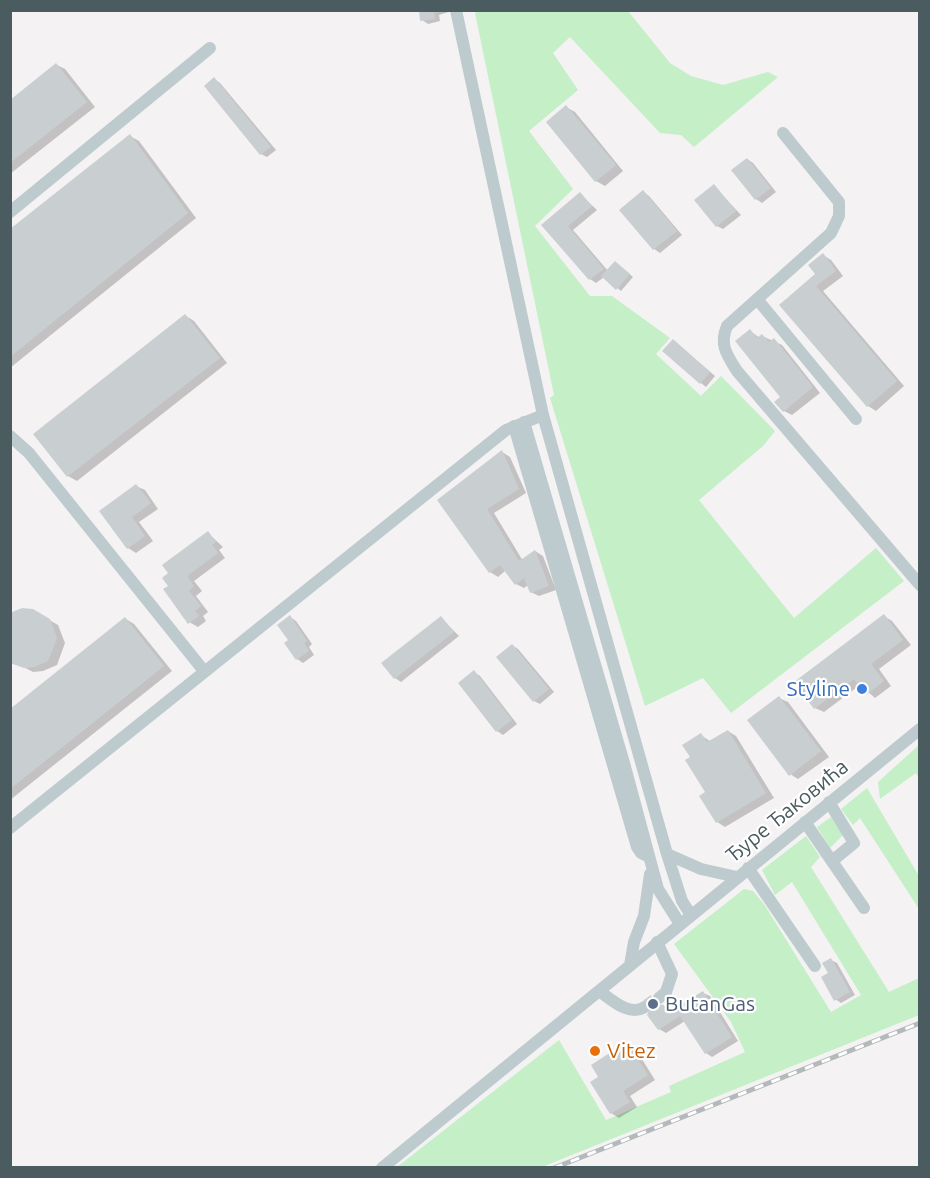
<!DOCTYPE html>
<meta charset="utf-8">
<style>
body{margin:0}
#map{position:relative;width:930px;height:1178px;overflow:hidden;background:#f4f2f3;font-family:Ubuntu,sans-serif}
canvas{display:block}
.frame{position:absolute;inset:0;border:12px solid #4a5c5f;pointer-events:none}
</style>
<div id="map">
<canvas width="930" height="1178"></canvas>
<div class="frame"></div>
</div>
<script>
const context = document.querySelector('canvas').getContext('2d');
context.lineJoin = 'round';
function fill(path, color) { context.fillStyle = color; context.fill(path, 'evenodd'); }
function trace(path, color, width, dash) { context.strokeStyle = color; context.lineWidth = width; context.lineCap = dash ? 'butt' : 'round'; context.setLineDash(dash || []); context.stroke(path); }
function write(font, color, halo, rows, align = 'center') {
  context.font = font + ' Ubuntu,sans-serif'; context.lineWidth = 4.5; context.setLineDash([]); context.textBaseline = 'middle'; context.strokeStyle = halo; context.fillStyle = color; for (const [text, x, y, turn = 0] of rows) {
    context.save(); context.translate(x, y); context.rotate((+turn || 0) * Math.PI / 180); context.textAlign = isNaN(turn) ? turn : align; if (halo) context.strokeText(text, 0, 0); context.fillText(text, 0, 0); context.restore();
  }
}
fill(new Path2D(`
 M480,11H628L670,63L691,76L723,85L768,72L778,77L694,147L681,135L660,133L570,37L553,53L578,90L529,131L573,189L535,226L590,296H612L670,338L656,354L701,396L721,376L775,431L763,446L699,500L794,618L876,548L904,581L731,713L703,678L645,706L550,398L554,395L475,13Z
 M919,745V779L916,773L880,799L878,782Z
 M867,788L919,876V909L860,818L853,825L841,809Z
 M831,817L843,835L830,848L817,827Z
 M806,836L820,857L811,867L889,992L919,978V1015L542,1167H397L559,1040L606,1120L671,1092L669,1086L745,1052L731,1022L674,944L744,889L753,891L764,904L831,1012L861,995L792,882L775,895L762,870Z`), '#c4efc7');
fill(new Path2D(`
 M420,10H455L439,15L440,21L428,24L422,20Z
 M57,65L65,69L95,107L10,174V101Z
 M214,79L220,83L276,150L267,157L261,154Z
 M566,107L575,112L623,171L605,186L596,181L548,122Z
 M130,136L139,141L196,218L10,368V231Z
 M747,159L753,163L776,192L762,203L756,199Z
 M714,186L741,215L723,229L717,226Z
 M643,192L649,196L682,235L660,253L654,249L621,210Z
 M580,194L597,210L573,230L608,271L619,265L633,277L621,291L604,277L596,283L590,279L544,225Z
 M823,255L831,260L843,276L823,291L904,386L876,411L868,406L781,305L817,274Z
 M186,316L194,321L227,363L77,481L68,476L35,434Z
 M750,331L760,338L762,336L782,345L820,393L792,415L784,411L782,398Z
 M679,345L715,376L706,387L701,383Z
 M502,452L510,457L526,493L494,513L523,561L535,551L543,556L556,590L539,596L531,592L528,585L524,588L516,584L506,570L498,577L490,572L439,500Z
 M136,486L145,490L158,509L139,522L153,541L136,553L128,548L101,512Z
 M208,533L223,547L219,550L225,558L194,581L202,591L196,596L208,612L203,616L206,621L198,627L189,622L170,586Z
 M32,610L58,625L65,643L57,665L43,671L33,672L12,661Z
 M884,616L892,621L911,645L879,669L891,686L875,698L860,685L824,712L815,708Z
 M290,617L296,621L312,644L309,647L314,655L303,663L297,659Z
 M441,618L459,636L401,682L395,678Z
 M126,619L134,624L172,671L10,800V711Z
 M512,645L518,649L554,692L540,704L534,701Z
 M474,672L480,676L517,724L503,735L497,731Z
 M779,698L788,702L829,757L798,779L790,774Z
 M728,731L736,736L774,798L725,827L717,822L707,793L701,735L711,742Z
 M831,960L837,963L855,995L841,1003L835,999L830,974Z
 M703,993L710,996L738,1041L712,1057L706,1053L685,1021L666,1033L659,1029L652,1004L647,1000L651,997L658,1001L659,1006L672,1012Z
 M627,1044L635,1048L655,1080L630,1096L637,1107L619,1118L611,1113L601,1077Z`), '#0003');
fill(new Path2D(`
 M419,10H434L435,19L420,21Z
 M56,63L87,102L10,163V100Z
 M214,77L271,147L260,155L204,86Z
 M566,105L616,165L595,182L546,122Z
 M130,134L188,213L10,357V229Z
 M747,158L771,188L755,200L731,170Z
 M714,184L736,211L716,227L694,200Z
 M643,190L677,231L653,250L619,210Z
 M580,192L592,206L568,226L604,269L589,280L541,225Z
 M823,253L836,271L816,286L897,381L867,407L779,305L815,274L808,265Z
 M615,261L630,274L616,290L601,276Z
 M185,314L220,358L67,477L33,434Z
 M750,329L757,338L762,334L769,342L774,338L813,387L783,412L774,402L780,397L735,341Z
 M673,339L710,372L700,384L662,351Z
 M502,450L519,489L487,509L519,561L535,550L549,586L530,593L524,578L515,585L500,565L489,573L437,500Z
 M136,484L151,503L132,517L145,536L127,549L99,511Z
 M208,531L216,542L212,545L218,553L187,576L194,586L189,591L201,606L195,611L199,616L188,624L163,589L168,586L162,578L168,573L162,565Z
 M22,608L33,609L50,619L57,638L48,661L34,667L24,668L10,663V613Z
 M884,614L903,640L871,664L884,681L866,695L854,679L814,709L794,682Z
 M290,615L307,641L304,643L309,651L296,660L284,643L288,640L277,625Z
 M441,616L454,632L394,679L381,663Z
 M125,617L164,666L10,789V709Z
 M512,644L549,689L533,702L496,657Z
 M474,670L512,720L496,732L458,683Z
 M779,696L821,751L789,776L747,720Z
 M728,730L766,793L716,823L699,796L705,792L685,760L690,757L682,745L701,733L707,742Z
 M831,958L850,992L834,1001L821,977L828,973L822,963Z
 M703,991L732,1037L705,1054L680,1016L658,1030L647,1015L651,1005L644,1000L651,995L653,1004L664,1005L669,1012Z
 M627,1042L648,1075L623,1091L630,1102L610,1114L590,1082L598,1077L591,1065Z`), '#c9cfd1');
trace(new Path2D(`
 M643,1008L659,998`), '#caccce', 12, [12, 6]);
trace(new Path2D(`
 M456,10L543,415L667,854L682,901L691,915
 M783,133L839,202V216L831,233L727,326C719,345 727,355 737,371L920,585
 M10,212L210,48
 M757,299L856,419
 M524,422L624,763L658,889L680,924
 M514,426L637,847L641,853L649,857
 M10,436L29,453L204,671
 M829,802L854,843L832,861
 M805,822L864,908
 M10,828L506,430L543,415
 M667,854L701,869L737,877
 M748,868L815,966
 M657,942L672,974L666,992L659,998
 M630,965L634,942L644,916L650,874
 M599,991C611,999 628,1016 643,1008
 M382,1168L920,729`), '#becbce', 12);
const rail = new Path2D(`
 M554,1168L920,1023`);
trace(rail, '#b4babc', 5);
trace(rail, '#fff', 3, [9]);
for (const [x, y, r, color] of [
 [862,689,6,"#3f7fe0"],
 [653,1004,6,"#5c6f8a"],
 [595,1051,6,"#e8710a"]
]) { const dot = new Path2D(); dot.arc(x, y, r, 0, 2 * Math.PI); context.fillStyle = color; context.fill(dot); trace(dot, '#fff', 2); }
write('21px', '#366cbe', '#fff', [
 ["Styline",850,689]
], 'right');
write('21px', '#4a5c5f', '#fff', [
 ["Ђуре Ђаковића",787,811,-39]
]);
write('21px', '#4e5e75', '#fff', [
 ["ButanGas",665,1004]
], 'left');
write('21px', '#c56008', '#fff', [
 ["Vitez",607,1051]
], 'left');
</script>
